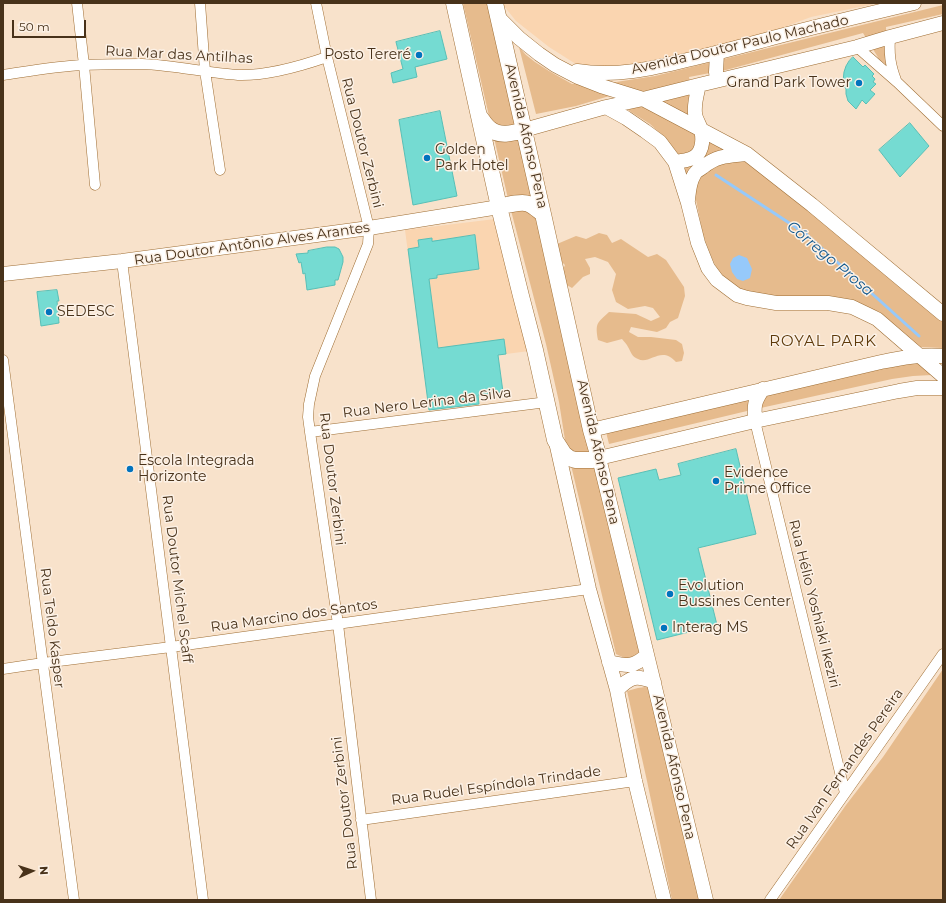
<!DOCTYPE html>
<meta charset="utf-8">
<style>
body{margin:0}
#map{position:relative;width:946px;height:903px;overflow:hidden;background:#f8e2cb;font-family:Montserrat,sans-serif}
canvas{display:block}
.frame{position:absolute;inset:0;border:4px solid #48321a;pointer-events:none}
.north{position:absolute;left:12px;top:851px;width:40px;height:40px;-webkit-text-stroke:3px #fcf1e6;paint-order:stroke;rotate:87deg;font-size:11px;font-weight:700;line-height:16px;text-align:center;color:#48321a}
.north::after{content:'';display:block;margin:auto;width:14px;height:18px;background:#48321a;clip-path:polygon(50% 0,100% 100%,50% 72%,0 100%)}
.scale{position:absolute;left:12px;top:20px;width:74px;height:18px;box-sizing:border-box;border:2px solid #48321a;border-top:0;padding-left:5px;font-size:12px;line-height:14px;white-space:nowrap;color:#48321a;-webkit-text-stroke:3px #fcf1e6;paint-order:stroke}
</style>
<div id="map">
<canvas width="946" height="903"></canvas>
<div class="frame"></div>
<div class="north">N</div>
<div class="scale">50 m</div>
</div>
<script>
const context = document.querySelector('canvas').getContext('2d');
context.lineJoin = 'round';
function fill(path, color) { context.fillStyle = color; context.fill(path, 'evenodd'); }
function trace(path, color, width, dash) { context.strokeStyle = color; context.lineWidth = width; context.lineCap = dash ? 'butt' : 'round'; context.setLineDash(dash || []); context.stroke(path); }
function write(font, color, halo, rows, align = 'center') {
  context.font = font + ' Montserrat,sans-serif'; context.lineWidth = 3; context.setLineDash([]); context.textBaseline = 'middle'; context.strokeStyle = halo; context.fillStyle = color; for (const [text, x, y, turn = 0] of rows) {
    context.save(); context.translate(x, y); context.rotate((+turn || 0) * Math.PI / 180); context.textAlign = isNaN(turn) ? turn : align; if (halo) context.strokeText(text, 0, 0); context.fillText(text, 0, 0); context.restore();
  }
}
fill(new Path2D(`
 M504,3H879L811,17L771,32L709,48L617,68L579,66L549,47L516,21L504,6Z
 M495,219L529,351L423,365L405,230Z`), '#fad5b0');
fill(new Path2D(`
 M463,3H490L642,650C631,659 629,661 616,654L565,440L559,402L546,344L509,203Z
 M943,5V14L886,27L888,66L879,59L863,33L726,70L689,77L692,94L689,117L632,91L606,97L576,106L536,114L519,47L526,55L535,62L549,71L572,84L616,82L655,76Z
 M639,105L692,130L770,175L943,321V348L918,347L898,328L880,312L848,300L776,299L738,289L718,271L712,258L703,235L696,200L686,173L677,153L666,139L650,124L628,110Z
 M599,233L607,235L612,243L621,239L648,257L657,254L666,260L684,287L685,296L678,318L670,322L666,328L657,332L631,327L629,332L638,337H651L676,340L682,344L684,353L682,361L676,362C661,345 650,365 638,359C632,357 631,352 628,347C627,344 624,342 622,339L607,343L598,340C595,323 597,323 609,312L636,314L651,321L660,317L653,308L645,306L628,309L616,302L612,290L616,274L608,262L595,257L585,259L590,268V274L583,277L572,288L565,284L561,275L565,265L559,259L557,244L576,236L586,239Z
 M917,361L932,375L913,376L892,379L747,411L609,444L606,432Z
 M943,669V900H779L846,805L883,757Z
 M645,687L650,688L701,900H672L647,781L627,691L638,688Z`), '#e6bb8d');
fill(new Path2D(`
 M739,255L747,258L752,269L750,278L743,281L737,279L732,272L730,264L733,258Z`), '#96c9fa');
trace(new Path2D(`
 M716,175L806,234L919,336`), '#96c9fa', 3);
const building = new Path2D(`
 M440,31L447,59L415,67L417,77L393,83L391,73L403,69L396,42Z
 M853,57L863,67L865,65L874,74L872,76L875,79L873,82L876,84L870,90L875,94L866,104L862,100L856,109L848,101L846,94V89L843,85V81L844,72L846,66L849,61Z
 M440,111L457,196L413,205L399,120Z
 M910,123L929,146L900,177L879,150Z
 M475,235L479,269L437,275V278L429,279L438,348L504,339L506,354L498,355L503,392L478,395L479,404L429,410L408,249L419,247L418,240L432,238V241Z
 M327,247H335L339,249L343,257V262L338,280H335V285L307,290L305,273L303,274L301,262L299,263L296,254L308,253V251Z
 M57,290L59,301H57L59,323L41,326L37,292Z
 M736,449L756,534L698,548L717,625L657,640L618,478L656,469L659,480L681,475L678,464Z`);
fill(building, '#75dbd2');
trace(building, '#58bfb6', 1);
const street = new Path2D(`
 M77,3L84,65L95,185
 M200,3L205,71L220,170
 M316,3L327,57L369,228L368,244L315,376L309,404L308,417L310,432L338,624L371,900
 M890,37C889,54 890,64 896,80
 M857,47L897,82L943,126
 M3,75C30,71 57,66 84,65C103,64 123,64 142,64C174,65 206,73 238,75C267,76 301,66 327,57
 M122,261L171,647L203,900
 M3,360L74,900
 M755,421L845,793
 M310,432L547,402
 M3,669L43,663L171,647L589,589
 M361,820L635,781
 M770,900L943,654`);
const secondary = new Path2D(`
 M498,17L519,38L539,54L555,65L578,77L601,86L643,99L747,154L812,205L943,314
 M717,53L716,72L717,80
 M577,71C615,77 651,69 687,60C717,53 746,45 776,37C822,25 868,14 914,3
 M606,107L626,118L645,131L660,142L675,162L688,203L698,243L708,268L717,280L737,295L747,298L776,303H828L852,307L877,319L943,376
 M524,130L606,107L643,99L699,85L857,47L890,37L943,23
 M675,162C680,161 685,161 690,159C702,156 704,141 701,130C700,124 695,119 695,113C694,103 697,94 699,85
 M688,200C689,192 689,183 694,175C695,172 700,169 703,167C718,155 729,156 747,154
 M3,274L122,261L369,228L499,207
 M755,421C754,405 754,402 763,389
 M591,430L881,362C901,358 922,354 943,356
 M556,442L589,589L617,690L635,781L664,900
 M609,662C627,666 633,668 647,655
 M617,690C631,676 636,675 654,682
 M706,900L651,671L599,458L755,421L899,391L917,388H943`);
const primary = new Path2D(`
 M454,3L499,207L521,296L535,350L555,440L564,454L569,458L575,460H593L599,458L591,430L543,214L495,3
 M480,117C483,121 486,126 490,129C500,137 513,133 524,130
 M499,207C507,205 522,201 529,204C534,206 539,211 543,214`);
trace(street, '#9f6e34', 11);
trace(secondary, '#9f6e34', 15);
trace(primary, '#9f6e34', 17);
trace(street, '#fff', 10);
trace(secondary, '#fff', 14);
trace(primary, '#fff', 16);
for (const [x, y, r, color] of [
 [419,55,4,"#0273bd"],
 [859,83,4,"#0273bd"],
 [427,158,4,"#0273bd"],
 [49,312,4,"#0273bd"],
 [130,469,4,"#0273bd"],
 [716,481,4,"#0273bd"],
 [670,594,4,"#0273bd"],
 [664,628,4,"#0273bd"]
]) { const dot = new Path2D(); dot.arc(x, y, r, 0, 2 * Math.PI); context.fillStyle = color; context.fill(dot); trace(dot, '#fcf1e6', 1.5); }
write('14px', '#48321a', '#fcf1e6', [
 ["Avenida Doutor Paulo Machado",740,45,-13],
 ["Rua Mar das Antilhas",179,55,3],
 ["Avenida Afonso Pena",526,136,77],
 ["Rua Doutor Zerbini",362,143,76],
 ["Rua Doutor Antônio Alves Arantes",252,244,-8],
 ["Rua Nero Lerina da Silva",427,403,-7],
 ["Avenida Afonso Pena",598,452,77],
 ["Rua Doutor Zerbini",332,479,83],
 ["Rua Doutor Michel Scaff",177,579,83],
 ["Rua Hélio Yoshiaki Ikeziri",814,604,76],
 ["Rua Marcino dos Santos",294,616,-8],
 ["Rua Teldo Kasper",52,628,83],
 ["Avenida Afonso Pena",674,767,77],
 ["Rua Ivan Fernandes Pereira",845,769,-55],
 ["Rua Rudel Espíndola Trindade",496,786,-8],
 ["Rua Doutor Zerbini",345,803,-97]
]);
write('14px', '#48321a', '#fcf1e6', [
 ["Posto Tereré",411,55,"right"],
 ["Grand Park Tower",851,83,"right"],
 ["Golden",435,150],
 ["Park Hotel",435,166],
 ["SEDESC",57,312],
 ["Escola Integrada",138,461],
 ["Horizonte",138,477],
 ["Evidence",724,473],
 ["Prime Office",724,489],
 ["Evolution",678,586],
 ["Bussines Center",678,602],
 ["Interag MS",672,628]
], 'left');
write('italic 15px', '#0d568d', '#fcf1e6', [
 ["Córrego Prosa",830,259,40]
]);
context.letterSpacing = '1px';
write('15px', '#5d3909', '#fcf1e6', [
 ["ROYAL PARK",823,342]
]);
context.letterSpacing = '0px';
</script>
